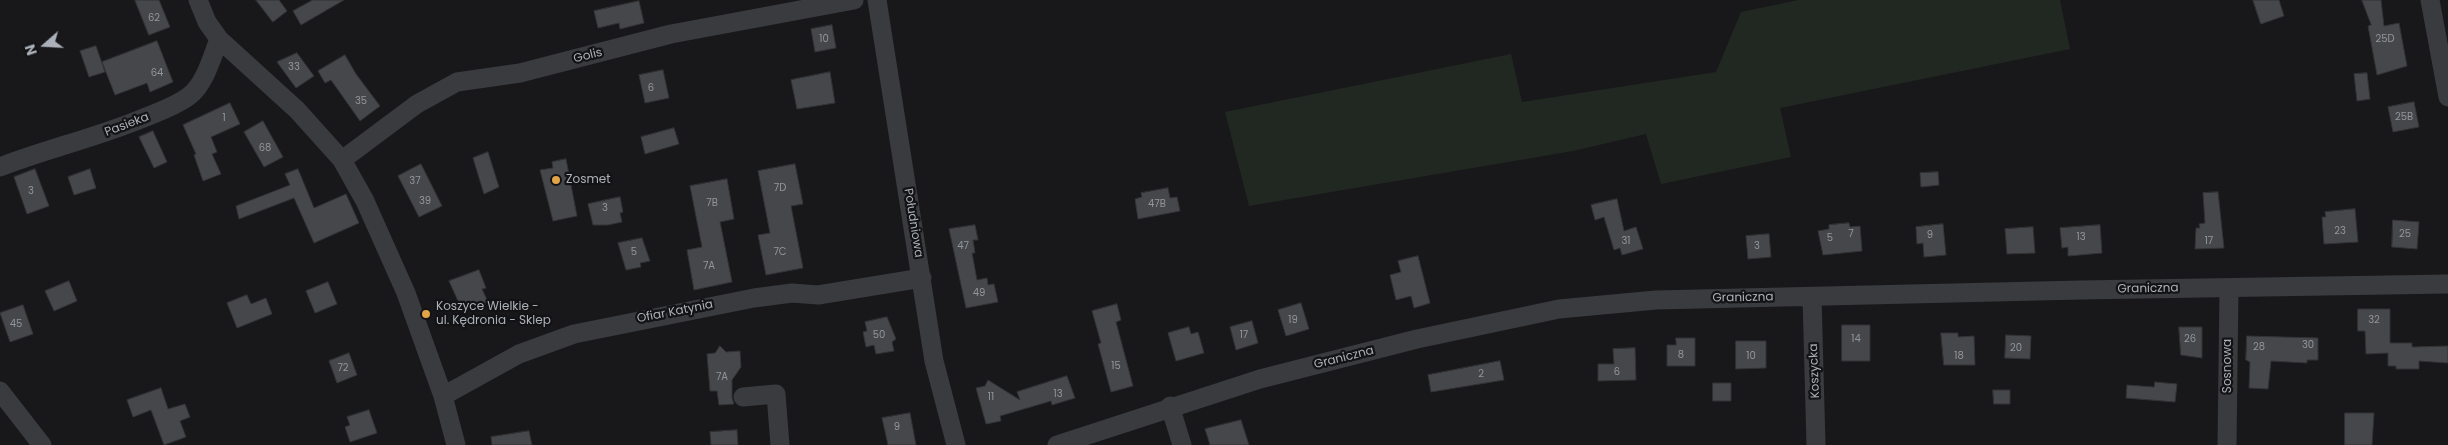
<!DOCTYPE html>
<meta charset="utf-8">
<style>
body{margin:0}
#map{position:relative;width:2448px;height:445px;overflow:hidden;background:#18181a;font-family:Poppins,sans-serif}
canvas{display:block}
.north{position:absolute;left:20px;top:20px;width:50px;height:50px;-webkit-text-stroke:4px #131315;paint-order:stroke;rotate:251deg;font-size:14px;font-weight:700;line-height:20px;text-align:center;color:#acb1b9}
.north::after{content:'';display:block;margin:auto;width:18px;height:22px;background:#acb1b9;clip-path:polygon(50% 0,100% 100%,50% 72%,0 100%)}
</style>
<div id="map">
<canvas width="2448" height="445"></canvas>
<div class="north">N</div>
</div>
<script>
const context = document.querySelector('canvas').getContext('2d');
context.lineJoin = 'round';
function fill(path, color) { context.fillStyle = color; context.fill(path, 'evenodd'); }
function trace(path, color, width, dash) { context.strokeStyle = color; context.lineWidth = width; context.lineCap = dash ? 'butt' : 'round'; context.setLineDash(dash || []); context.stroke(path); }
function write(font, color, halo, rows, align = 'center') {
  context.font = font + ' Poppins,sans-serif'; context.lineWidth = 4.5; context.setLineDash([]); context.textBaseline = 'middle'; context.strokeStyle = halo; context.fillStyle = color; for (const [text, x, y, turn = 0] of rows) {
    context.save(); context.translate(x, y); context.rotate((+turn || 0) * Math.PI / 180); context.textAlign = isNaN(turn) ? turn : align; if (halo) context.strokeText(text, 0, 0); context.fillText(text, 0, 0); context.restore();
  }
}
fill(new Path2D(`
 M1798,0H2060L2070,49L1780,108L1791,157L1661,184L1646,134L1573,151L1249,206L1225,112L1511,54L1522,102L1716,72L1741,12Z`), '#212821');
const building = new Path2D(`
 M135,0H159L170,27L149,35Z
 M256,0H279L287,11L273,22Z
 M313,0H344L301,25L293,11Z
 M2253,0H2279L2284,16L2261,24Z
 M2362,0H2381L2384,26L2399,23L2407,66L2377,75L2368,26L2371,25Z
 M639,1L644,23L620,29L619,23L598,28L594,11Z
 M832,25L836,48L815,52L811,29Z
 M157,41L173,82L150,92L147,83L115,95L102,62Z
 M96,46L105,72L89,77L80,51Z
 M297,53L314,76L296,88L277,62Z
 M345,55L356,74L380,106L360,121L331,80L325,83L318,71Z
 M663,70L669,98L645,103L639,75Z
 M830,72L835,103L797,109L791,80Z
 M2367,73L2370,99L2357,101L2354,74Z
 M2414,102L2419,127L2393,132L2388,107Z
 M230,103L240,124L211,137L217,152L212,154L221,174L203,181L194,155L196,154L183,125Z
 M263,121L283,157L264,167L244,132Z
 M674,128L679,144L645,154L641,137Z
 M153,131L167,162L154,168L139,137Z
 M488,152L499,187L484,194L473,158Z
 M566,159L577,216L553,221L540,170L553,168L552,162Z
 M421,164L442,206L419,217L398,176Z
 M795,164L803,204L791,206L803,268L766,275L758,235L770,233L758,171Z
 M35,169L49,206L27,214L14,177Z
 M90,169L96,188L74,195L68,177Z
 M298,169L314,208L346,194L359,223L314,243L294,198L239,219L236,206L290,185L285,174Z
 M1938,172L1939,185L1921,187L1920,173Z
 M727,179L734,219L720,222L732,282L694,290L687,250L702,247L690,186Z
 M1168,188L1170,198L1177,197L1180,211L1138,219L1135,199L1142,197L1141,193Z
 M2218,192L2224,248L2195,249L2196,228H2200L2199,224L2205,223L2203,193Z
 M620,197L623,212L620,213L622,222L608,225H593L588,204Z
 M1617,199L1624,231L1636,227L1643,249L1622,255L1620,248L1614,250L1604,217L1595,220L1591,205Z
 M2355,209L2358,242L2324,244L2322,217H2326L2325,212Z
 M2393,220L2419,222L2417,249L2392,247Z
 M1849,223L1850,227L1860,226L1862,251L1823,255L1818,231L1829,229V225Z
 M1943,224L1946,255L1924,257L1923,243L1917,244L1916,227Z
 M975,225L978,240H973L975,253H972L977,280L987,278L988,285L994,284L998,302L966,308L949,229Z
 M2100,225L2102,253L2068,256V247L2062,248L2060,228Z
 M2033,227L2035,253L2007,254L2005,229Z
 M1769,234L1771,257L1748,259L1746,236Z
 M642,238L650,261L640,263L641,267L626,270L618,243Z
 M1418,256L1430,303L1414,308L1411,296L1396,300L1390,275L1401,272L1398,261Z
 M479,270L486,288L482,289L488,302L463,312L449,281Z
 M69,281L77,301L54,311L45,291Z
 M328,282L337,304L315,313L306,291Z
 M247,295L251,304L266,298L272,314L237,328L227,303Z
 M1301,303L1309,329L1286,336L1278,310Z
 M1117,304L1121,320L1116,322L1133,386L1111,392L1098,344L1101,343L1092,311Z
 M23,305L33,334L10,342L0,313Z
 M2358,309H2390V343H2412V347L2448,346V363L2419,361V369H2396V366H2388V353L2366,354L2365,331H2358Z
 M887,317L896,339L892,342L894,351L876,354L874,345L866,347L863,332L867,331L865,322Z
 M1252,321L1258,343L1236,350L1230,327Z
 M1842,325H1870V361H1842Z
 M1189,327L1191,334L1198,332L1204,353L1176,361L1168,333Z
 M2179,327H2202V358L2181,355Z
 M1941,333H1958V337L1974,336L1975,365H1944Z
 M2006,335L2031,336L2030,359L2005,358Z
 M2247,336L2318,338V360H2307V363L2271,361L2268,389L2249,388L2250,362L2246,360Z
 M1676,338H1695V366H1667V345H1676Z
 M1736,341H1766V368L1736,369Z
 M720,346L726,352L740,351L741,367L732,380V398L734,404L719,405L717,391H710L707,354L715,353Z
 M1635,348L1636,380L1598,381V364H1614L1613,349Z
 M349,353L357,375L337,383L329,361Z
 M1500,361L1504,380L1431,392L1428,375Z
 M1067,376L1075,398L1052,405L1051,401L1000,416L1001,421L986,424L976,388L985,386L988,380L1020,400L1017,392Z
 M2155,382L2177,384L2175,402L2126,398L2127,385L2154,387Z
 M1713,383H1731V401H1713Z
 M161,388L168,409L185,404L190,417L180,421L186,437L164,445L151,410L133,417L127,400Z
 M1993,390H2010V404H1994Z
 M369,410L377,433L350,442L345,427L350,425L347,417Z
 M910,413L916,445H888L882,418Z
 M2345,413H2374L2372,445H2345Z
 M1241,420L1249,445H1210L1205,429Z
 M737,430L738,445H711L710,432Z
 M529,431L532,445H492L491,437Z`);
fill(building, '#45474a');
trace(building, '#333336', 1);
trace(new Path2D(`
 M198,0L207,22L219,39L297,110L342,160L365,201L406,293L443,396L456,445
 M877,0L934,361L956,445
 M2430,0L2448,97
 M342,160L417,104L457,82L520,73L671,34L854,0
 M0,167C46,149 95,138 141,119C156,113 176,106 189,96C205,84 212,57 219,39
 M1812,297L1816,445
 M0,391L42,445
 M443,396L519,354L574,334L754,298L792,293L818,295L922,278
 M743,397L776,394L780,445
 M1170,406L1182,445
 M1057,445L1260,379L1417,339L1559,309L1656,300L2080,290L2448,284
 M2227,445L2229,288`), '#3a3b3f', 19);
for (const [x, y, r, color] of [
 [556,180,5,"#e2a449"],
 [426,314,5,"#e2a449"]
]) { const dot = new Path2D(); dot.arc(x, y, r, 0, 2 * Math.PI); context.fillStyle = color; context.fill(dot); trace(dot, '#131315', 2); }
write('10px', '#92969d', null, [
 ["62",154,18],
 ["10",824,39],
 ["25D",2385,39],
 ["33",294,67],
 ["64",157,73],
 ["6",651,88],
 ["35",361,101],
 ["25B",2404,117],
 ["1",224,118],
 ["68",265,148],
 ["37",415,181],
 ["7D",780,188],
 ["3",31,191],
 ["39",425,201],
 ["7B",712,203],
 ["47B",1157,204],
 ["3",605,208],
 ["23",2340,231],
 ["7",1851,234],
 ["25",2405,234],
 ["9",1930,235],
 ["13",2081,237],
 ["5",1830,238],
 ["31",1626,241],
 ["17",2209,241],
 ["47",963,246],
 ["3",1757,246],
 ["5",634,252],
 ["7C",780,252],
 ["7A",709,266],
 ["49",979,293],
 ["19",1293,320],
 ["32",2374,320],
 ["45",16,324],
 ["50",879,335],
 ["17",1244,335],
 ["14",1856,339],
 ["26",2190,339],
 ["30",2308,345],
 ["28",2259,347],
 ["20",2016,348],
 ["8",1681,355],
 ["10",1751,356],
 ["18",1959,356],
 ["15",1116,366],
 ["72",343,368],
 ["6",1617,372],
 ["2",1481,374],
 ["7A",722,377],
 ["13",1058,394],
 ["11",991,397],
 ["9",897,427]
]);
write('12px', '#acb1b9', '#131315', [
 ["Golis",588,56,-14],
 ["Pasieka",127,125,-21],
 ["Południowa",913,223,81],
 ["Graniczna",2148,289,-1],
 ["Graniczna",1743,298,-1],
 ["Ofiar Katynia",675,312,-11],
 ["Graniczna",1344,358,-14],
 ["Sosnowa",2228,366,-90],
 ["Koszycka",1815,371,-92]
]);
write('12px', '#acb1b9', '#131315', [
 ["Zosmet",566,180],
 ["Koszyce Wielkie -",436,307],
 ["ul. Kędronia - Sklep",436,321]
], 'left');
</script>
